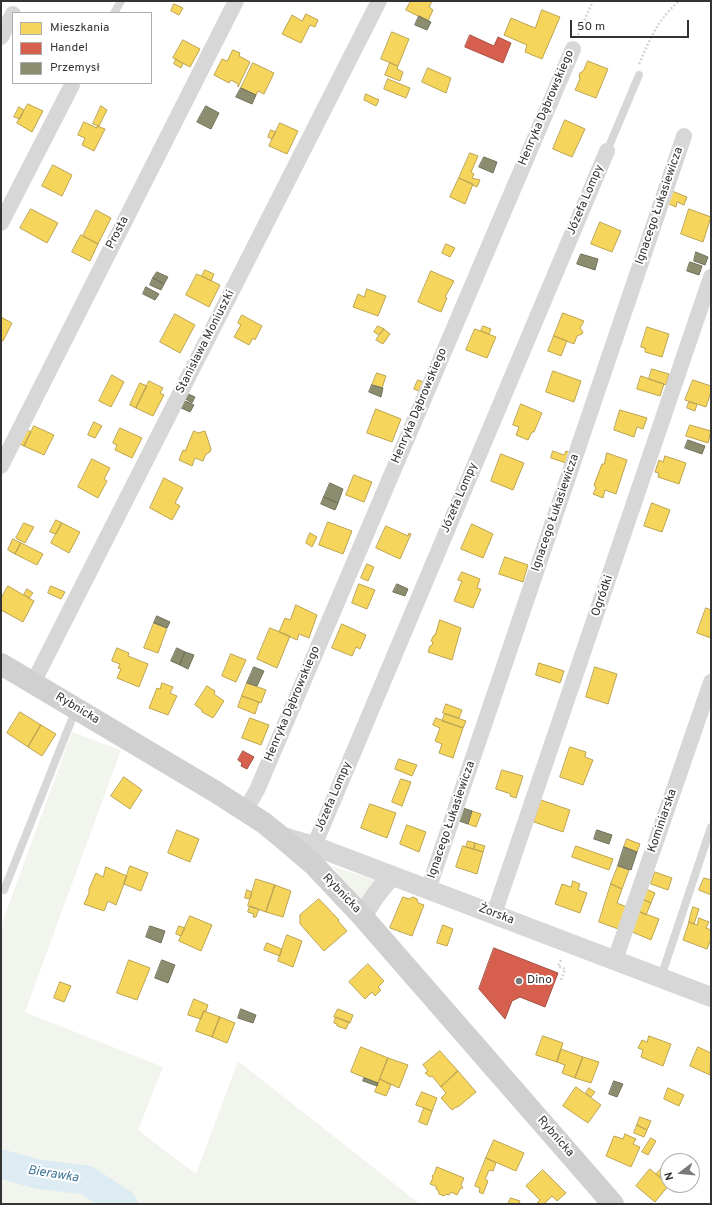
<!DOCTYPE html>
<meta charset="utf-8">
<style>
body{margin:0}
#map{position:relative;width:712px;height:1205px;overflow:hidden;background:#fff;font-family:Overpass,sans-serif}
canvas{display:block}
.frame{position:absolute;inset:0;border:2px solid #333;pointer-events:none}
.legend{position:absolute;left:12px;top:12px;width:140px;height:72px;box-sizing:border-box;background:#fff;border:1px solid #adadad;margin:0;padding:5px 7px;list-style:none;font-size:12px;color:#333}
.legend li{display:flex;align-items:center;gap:8px;height:20px}
.legend b{width:20px;border:1px solid #adadad}
.north{position:absolute;left:660px;top:1153px;width:40px;height:40px;box-sizing:border-box;background:#fff;border:1px solid #adadad;border-radius:50%;rotate:254deg;font-size:11px;font-weight:700;line-height:16px;text-align:center;color:#333}
.north::after{content:'';display:block;margin:auto;width:14px;height:18px;background:#7a7a7a;clip-path:polygon(50% 0,100% 100%,50% 72%,0 100%)}
.scale{position:absolute;left:570px;top:20px;width:119px;height:18px;box-sizing:border-box;border:2px solid #333;border-top:0;padding-left:5px;font-size:12px;line-height:14px;white-space:nowrap;color:#333;-webkit-text-stroke:3px #fff;paint-order:stroke}
</style>
<div id="map">
<canvas width="712" height="1205"></canvas>
<div class="frame"></div>
<ul class="legend">
<li><b style="height:11px;background:#f6d55c"></b>Mieszkania</li>
<li><b style="height:11px;background:#d6604d"></b>Handel</li>
<li><b style="height:11px;background:#8c8c6e"></b>Przemysł</li>
</ul>
<div class="north">N</div>
<div class="scale">50 m</div>
</div>
<script>
const context = document.querySelector('canvas').getContext('2d');
context.lineJoin = 'round';
function fill(path, color) { context.fillStyle = color; context.fill(path, 'evenodd'); }
function trace(path, color, width, dash) { context.strokeStyle = color; context.lineWidth = width; context.lineCap = dash ? 'butt' : 'round'; context.setLineDash(dash || []); context.stroke(path); }
function write(font, color, halo, rows, align = 'center') {
  context.font = font + ' Overpass,sans-serif'; context.lineWidth = 4; context.setLineDash([]); context.textBaseline = 'middle'; context.strokeStyle = halo; context.fillStyle = color; for (const [text, x, y, turn = 0] of rows) {
    context.save(); context.translate(x, y); context.rotate((+turn || 0) * Math.PI / 180); context.textAlign = isNaN(turn) ? turn : align; if (halo) context.strokeText(text, 0, 0); context.fillText(text, 0, 0); context.restore();
  }
}
fill(new Path2D(`
 M72,732L121,750L25,1012L163,1067L138,1130L196,1174L238,1061L420,1204H1V926Z
 M332,866L375,880L360,899Z`), '#f1f5ed');
const homes = new Path2D(`
 M411,1H432L429,7L433,10L428,21L406,10Z
 M174,4L183,8L179,15L171,11Z
 M542,10L560,17L542,59L525,52L527,45L504,35L511,18L535,28Z
 M306,14L318,20L315,27L310,25L301,43L282,34L292,15L302,21Z
 M392,32L409,39L398,66L381,59Z
 M183,40L200,49L190,67L173,58Z
 M233,50L240,53L239,56L250,62L238,87V84L231,80L229,83L214,75L222,59L227,61Z
 M176,59L183,64L181,68L174,64Z
 M588,61L608,69L596,98L575,90L580,79L579,76L580,73L583,71Z
 M253,63L274,73L264,94L258,91L256,95L241,88Z
 M390,63L398,66L397,69L403,72L400,81L385,75Z
 M428,68L451,78L446,93L422,82Z
 M388,79L410,88L406,98L384,89Z
 M366,94L379,100L376,106L364,100Z
 M28,104L43,111L32,132L17,123Z
 M101,106L107,110L99,126L93,124Z
 M19,107L24,110L20,119L14,117Z
 M565,120L585,129L572,157L553,149Z
 M84,122L97,128V126L105,129L94,151L82,145L85,138L78,135Z
 M280,123L298,131L287,154L269,146Z
 M271,130L276,132L272,139L268,137Z
 M470,153L478,156L471,172L474,174L472,178L480,180L477,187L459,178Z
 M53,165L72,175L62,196L42,186Z
 M459,178L473,184L465,204L450,197Z
 M672,191L687,197L684,205L677,202L676,207L667,203Z
 M31,209L58,223L47,243L20,228Z
 M689,209L711,217L703,242L681,234Z
 M96,210L111,218L98,244L83,236Z
 M600,222L621,231L612,252L591,244Z
 M81,235L98,244L90,261L72,252Z
 M446,244L455,248L450,257L442,253Z
 M205,270L214,274L211,281L202,276Z
 M431,271L454,281L445,297L447,298L441,312L418,302Z
 M197,274L220,285L209,307L186,295Z
 M367,289L386,296L378,316L353,307L358,294L364,297Z
 M563,313L584,321L580,328L583,332L582,334L577,336L574,344L554,336Z
 M175,314L195,325L180,353L160,342Z
 M242,315L262,326L255,340L253,338L249,345L234,337L241,325L238,323Z
 M1,317L12,323L3,341L1,340Z
 M378,326L384,329L379,335L374,332Z
 M483,326L491,329L489,334L481,331Z
 M647,327L669,334L662,357L645,352V348L641,347Z
 M384,329L390,334L383,344L376,340Z
 M475,329L496,337L487,358L466,350Z
 M554,336L567,341L561,356L548,351Z
 M652,369L669,374L666,385L649,379Z
 M553,371L581,381L574,402L546,392Z
 M377,373L386,376L382,388L372,385Z
 M112,375L124,382L111,407L99,401Z
 M641,376L664,384L660,396L637,389Z
 M418,380L423,382L419,391L414,389Z
 M693,380L711,386V392L706,407L685,400Z
 M149,381L163,388L160,393L164,395L153,416L136,408Z
 M140,383L147,386L136,408L130,405Z
 M689,402L697,404L695,411L687,408Z
 M521,404L542,413L534,432H532L528,440L516,435L519,427L513,425Z
 M376,409L401,419L392,442L367,433Z
 M620,410L647,418L643,429L637,427L634,437L614,430Z
 M94,422L102,426L95,438L88,435Z
 M690,425L711,431L708,443L686,436Z
 M34,426L54,435L44,455L24,446Z
 M23,428L31,432L24,446L16,442Z
 M120,428L142,438L132,458L115,450L117,445L113,443Z
 M194,431L198,433L205,431L211,449L210,452L206,454L203,461L195,458L192,466L179,460L183,450L185,451Z
 M553,451L564,455L566,451L572,453L569,464L551,458Z
 M607,453L627,460L616,494L605,490L603,498L593,494L596,488L594,485L602,464H604Z
 M501,454L524,463L513,490L491,481Z
 M665,456L686,463L679,484L658,477L659,473L655,472L659,460L663,462Z
 M92,459L110,468L104,479L107,481L98,498L78,487Z
 M354,475L372,482L364,502L346,495Z
 M164,478L183,488L175,503L180,506L172,520L150,508Z
 M652,503L670,510L662,532L644,526Z
 M56,520L62,523L56,534L50,532Z
 M328,522L352,531L343,554L319,545Z
 M24,523L34,527L25,543L16,538Z
 M62,523L80,532L69,553L51,543Z
 M472,524L493,534L483,558L461,549Z
 M386,526L408,536L409,533L411,534L400,559L376,548Z
 M310,533L317,537L312,547L306,543Z
 M13,539L21,543L15,554L8,550Z
 M21,543L43,554L37,565L15,554Z
 M505,557L528,565L523,582L499,574Z
 M367,564L374,567L368,581L361,578Z
 M462,572L480,579L477,588L481,589L473,608L454,601L462,581L458,580Z
 M359,584L375,590L367,609L352,603Z
 M8,586L34,601L23,622L1,610V599Z
 M51,586L65,592L61,599L48,593Z
 M27,589L33,593L29,598L24,595Z
 M296,605L317,615L309,638L299,634L297,640L279,632L285,618L290,620Z
 M706,608L711,610V638L697,633Z
 M440,620L461,628L452,660L428,652L430,646L432,645L433,642L431,641L434,635H435Z
 M154,623L167,628L158,653L144,648Z
 M342,624L366,635L360,649L356,647L352,656L332,648Z
 M270,628L290,636L277,668L257,659Z
 M117,648L129,653L128,656L148,664L139,687L117,678L121,669L118,668L120,664L112,661Z
 M231,654L246,660L236,682L222,676Z
 M539,663L564,671L560,683L536,675Z
 M595,667L617,674L608,704L586,697Z
 M162,683L173,687L170,693L177,696L168,715L149,708L157,688L160,689Z
 M247,683L266,690L261,703L242,696Z
 M207,686L215,691L214,694L224,701L213,718L202,712V710L195,705Z
 M242,696L259,702L255,714L238,707Z
 M446,704L462,710L459,718L443,713Z
 M20,712L41,725L28,747L7,733Z
 M445,714L466,721L463,728L442,721Z
 M250,718L269,725L261,745L242,738Z
 M436,718L463,728L453,758L439,753L442,744L435,741L440,728L433,725Z
 M41,725L56,734L42,756L28,747Z
 M570,747L586,752L585,757L593,760L583,785L560,777Z
 M399,759L417,765L412,776L395,769Z
 M502,770L523,776L516,798L510,796L511,794L496,789Z
 M124,777L142,790L130,809L111,796Z
 M401,779L411,782L402,806L392,802Z
 M541,800L570,810L563,832L534,822Z
 M370,804L396,813L387,838L361,828Z
 M472,811L481,814L476,827L468,824Z
 M407,825L426,832L419,852L400,844Z
 M177,830L199,839L190,862L168,853Z
 M627,839L640,844L637,852L624,847Z
 M468,841L475,843L474,849L466,847Z
 M475,843L485,846L483,852L474,849Z
 M463,846L483,852L477,874L456,867Z
 M576,846L613,859L609,870L572,857Z
 M130,866L148,873L141,891L124,884Z
 M618,866L629,870L622,889L611,884Z
 M106,867L127,876L116,905L108,901L104,911L84,904L89,893V889L96,873L103,877Z
 M655,872L672,878L668,890L651,884Z
 M704,878L711,880V895L699,890Z
 M256,879L275,885L266,912L248,906Z
 M573,881L580,884L578,890L587,893L580,913L555,904L562,884L571,887Z
 M611,884L622,889L617,903L629,908L621,930L599,922Z
 M275,885L291,891L283,917L266,912Z
 M646,889L655,893L651,903L642,899Z
 M247,890L252,892L250,899L245,898Z
 M403,897L409,899L413,897L417,899L418,903L424,905L412,936L390,928Z
 M319,899L339,920L338,921L347,931L324,951L300,924V915Z
 M642,899L651,903L646,915L638,911Z
 M250,906L259,909L256,917H253L254,914L248,912Z
 M693,907L699,909L694,924L689,922Z
 M638,911L659,919L651,940L630,931Z
 M190,916L212,925L201,951L179,941Z
 M699,918L709,922L706,928L711,930V939L707,949L683,940L689,922L697,925Z
 M443,925L453,929L447,946L437,943Z
 M179,926L185,928L181,936L176,934Z
 M287,935L302,941L293,967L278,961Z
 M267,943L282,949L280,956L264,950Z
 M129,960L150,968L137,1000L117,993Z
 M368,964L384,981L378,987L381,990L375,996L372,992L365,999L349,982Z
 M60,982L71,986L64,1002L54,998Z
 M194,999L208,1005L206,1011H204L201,1019L188,1015Z
 M338,1009L353,1015L350,1023L334,1017Z
 M204,1011L220,1017L212,1037L196,1031Z
 M220,1017L235,1023L227,1043L212,1037Z
 M336,1017L349,1022L346,1029L337,1026V1024L334,1023Z
 M543,1036L563,1043L557,1062L536,1055Z
 M649,1036L671,1044L663,1066L641,1057L643,1050L638,1048L642,1040L647,1042Z
 M361,1047L388,1058L378,1083L351,1072Z
 M698,1047L711,1053L710,1075L690,1066Z
 M561,1049L583,1057L575,1078L562,1073L565,1065L557,1062Z
 M440,1051L458,1071L441,1087L432,1076L430,1077L425,1073L428,1071L423,1065Z
 M583,1057L599,1062L591,1083L575,1078Z
 M388,1058L408,1065L399,1088L380,1079Z
 M458,1071L476,1092L458,1107H456L452,1110L441,1098L446,1093L441,1087Z
 M380,1079L391,1085L386,1096L375,1092Z
 M576,1087L601,1105L588,1123L563,1106Z
 M589,1088L595,1092L591,1097L586,1093Z
 M668,1088L684,1095L679,1106L664,1099Z
 M422,1092L437,1098L432,1111L416,1105Z
 M424,1108L432,1111L427,1125L419,1122Z
 M640,1117L651,1121L647,1130L637,1125Z
 M637,1125L647,1130L644,1137L634,1133Z
 M625,1134L636,1139L633,1144L640,1147L631,1167L606,1156L614,1136L623,1139Z
 M651,1138L656,1141L648,1155L642,1152Z
 M494,1140L524,1153L516,1171L486,1158Z
 M486,1158L496,1163L493,1171L489,1170L487,1175L485,1179L488,1181L483,1194L479,1192L480,1188L475,1186Z
 M437,1167L464,1178L461,1185L463,1188L460,1189L457,1195L451,1192L449,1195L446,1194L444,1196L439,1194L438,1190L436,1189V1186L430,1184L433,1178L432,1176L434,1174Z
 M650,1169L669,1185L655,1202L636,1186Z
 M661,1169L666,1174L662,1179L656,1174Z
 M543,1170L566,1193L557,1201L552,1196L544,1204H536L540,1200L526,1186Z
 M511,1198L520,1201L519,1204H508Z`);
fill(homes, '#f6d55c');
trace(homes, '#bca450', 1);
const shops = new Path2D(`
 M470,35L494,46L498,37L511,43L503,63L465,47Z
 M243,751L254,757L247,769L241,766L242,763L238,760Z
 M494,948L558,973L545,1007L520,997L512,1001L505,1019L479,989Z`);
fill(shops, '#d6604d');
trace(shops, '#a55245', 1);
const industry = new Path2D(`
 M419,16L431,22L427,30L415,25Z
 M241,88L256,95L252,104L236,97Z
 M206,106L219,113L211,129L197,122Z
 M484,157L497,162L493,173L479,167Z
 M696,252L708,257L705,265L694,261Z
 M581,254L598,259L595,270L577,264Z
 M690,262L702,266L699,275L687,271Z
 M157,272L168,277L164,284L153,278Z
 M153,278L164,284L161,290L150,285Z
 M146,287L159,294L155,300L143,294Z
 M372,385L383,388L381,397L369,392Z
 M186,393L195,397L192,403L184,398Z
 M183,400L194,405L190,412L179,407Z
 M688,440L705,446L702,454L685,448Z
 M330,483L343,489L338,503L324,497Z
 M324,497L338,503L335,510L321,504Z
 M397,584L408,589L405,596L393,592Z
 M157,616L170,622L167,628L154,623Z
 M177,648L185,652L180,665L171,661Z
 M185,652L194,655L188,669L180,665Z
 M254,667L264,671L257,686L247,683Z
 M463,808L472,811L468,824L459,821Z
 M597,830L612,835L609,844L594,839Z
 M624,847L637,852L631,870L618,866Z
 M150,926L165,931L161,943L146,937Z
 M162,960L175,965L168,983L155,978Z
 M241,1009L256,1015L253,1023L238,1018Z
 M364,1078L378,1083L377,1086L363,1081Z
 M614,1081L623,1084L617,1097L609,1094Z`);
fill(industry, '#8c8c6e');
trace(industry, '#71715c', 1);
trace(new Path2D(`
 M1,1164L37,1174L86,1180L123,1204`), '#ddebf3', 29);
trace(new Path2D(`
 M578,35L593,1
 M639,64C650,39 658,19 679,1
 M561,980L565,969L558,966L562,958`), '#d6d6d6', 2.5, [2, 2]);
trace(new Path2D(`
 M114,13L121,1
 M607,151L639,75
 M4,890L76,709
 M661,977L711,827`), '#d7d7d7', 8);
trace(new Path2D(`
 M1,37L13,14
 M1,223L72,85
 M1,466L236,1
 M33,683L379,1
 M245,811L257,790L573,49
 M314,846L607,151
 M428,890L684,136
 M494,914L711,277
 M615,960L711,682`), '#d7d7d7', 16);
trace(new Path2D(`
 M280,836L314,846L711,997
 M362,916L375,896L391,876`), '#d7d7d7', 20);
trace(new Path2D(`
 M1,664L216,792L264,823L280,836L313,864L362,916L613,1204`), '#d0d0d0', 22);
for (const [x, y, r, color] of [
 [519,981,4,"#7a7a7a"]
]) { const dot = new Path2D(); dot.arc(x, y, r, 0, 2 * Math.PI); context.fillStyle = color; context.fill(dot); trace(dot, '#fff', 1.5); }
write('12px', '#333', '#fff', [
 ["Henryka Dąbrowskiego",547,108,-67],
 ["Józefa Lompy",586,200,-67],
 ["Ignacego Łukasiewicza",660,206,-71],
 ["Prosta",118,233,-63],
 ["Stanisława Moniuszki",206,342,-63],
 ["Henryka Dąbrowskiego",420,406,-67],
 ["Józefa Lompy",460,498,-67],
 ["Ignacego Łukasiewicza",556,513,-71],
 ["Ogródki",603,596,-71],
 ["Henryka Dąbrowskiego",293,704,-67],
 ["Rybnicka",77,709,31],
 ["Józefa Lompy",334,797,-67],
 ["Ignacego Łukasiewicza",452,820,-71],
 ["Kominiarska",663,821,-71],
 ["Rybnicka",341,894,46],
 ["Żorska",496,915,21],
 ["Rybnicka",555,1137,49]
]);
write('12px', '#333', '#fff', [
 ["Dino",527,981]
], 'left');
write('italic 13px', '#3f7597', '#fff', [
 ["Bierawka",53,1175,9]
]);
</script>
